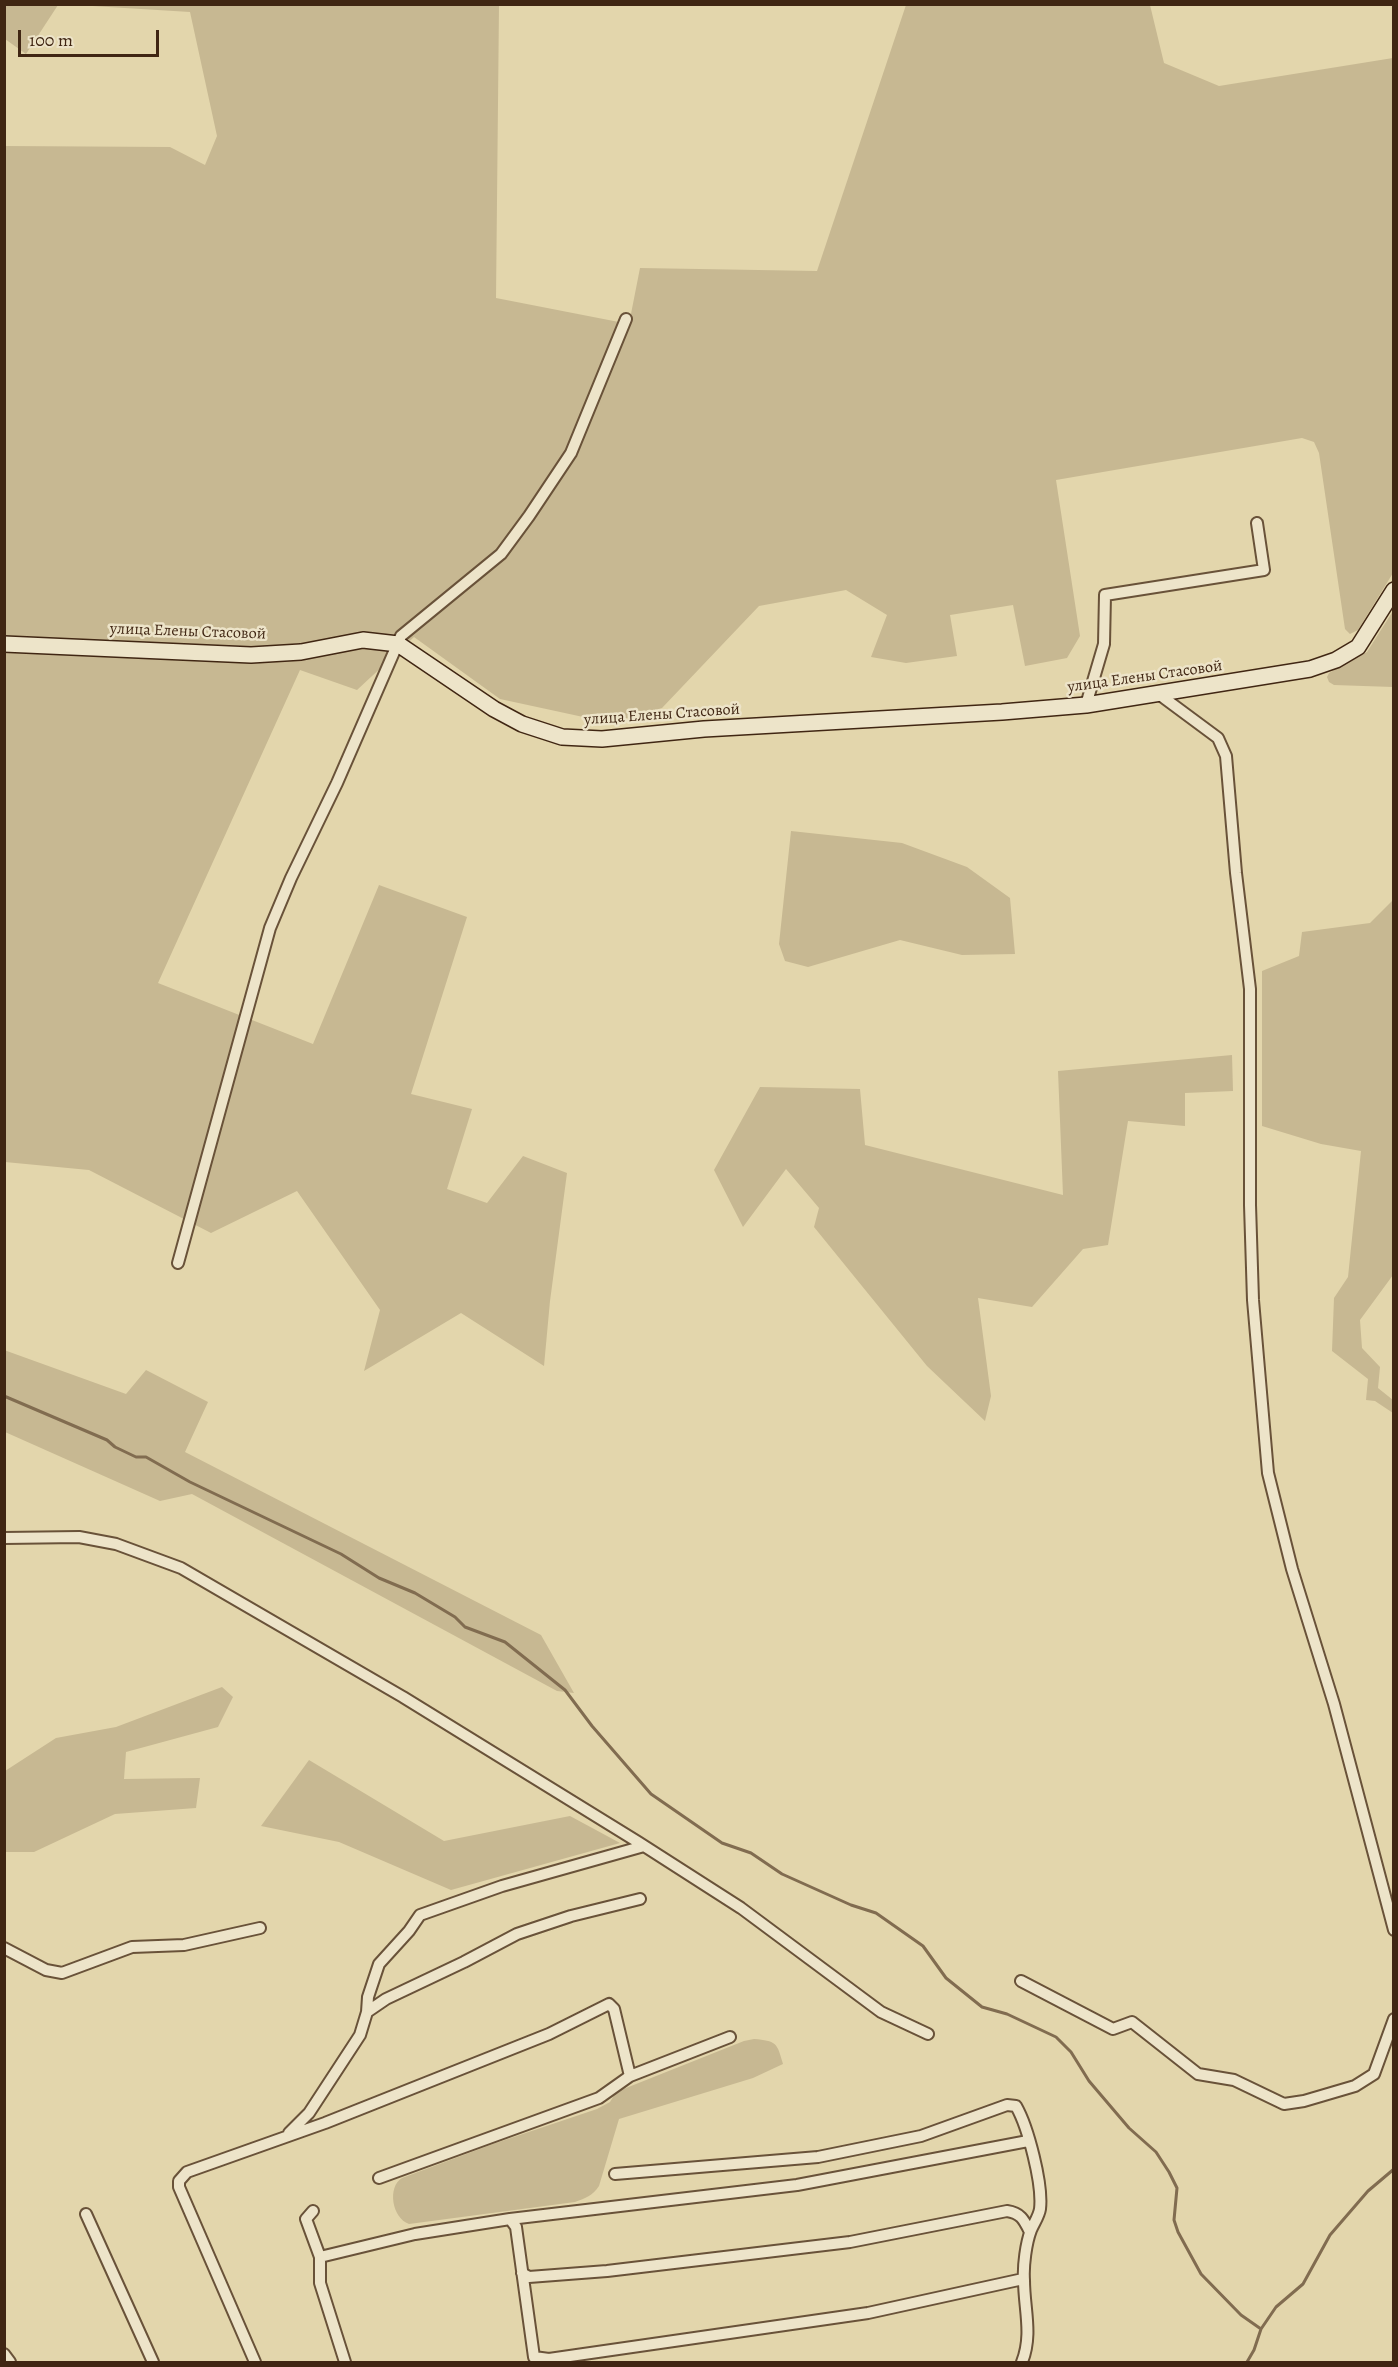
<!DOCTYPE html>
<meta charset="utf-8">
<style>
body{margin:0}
#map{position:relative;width:1398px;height:2367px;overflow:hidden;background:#e3d6ac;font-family:Alegreya,serif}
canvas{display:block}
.frame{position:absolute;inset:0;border:6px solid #402613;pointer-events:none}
.scale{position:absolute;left:18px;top:30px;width:141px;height:27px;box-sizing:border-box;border:3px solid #402613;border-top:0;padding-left:8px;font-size:18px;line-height:21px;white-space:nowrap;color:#402613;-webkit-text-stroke:4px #ede4c9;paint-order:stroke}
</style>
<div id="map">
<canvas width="1398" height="2367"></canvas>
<div class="frame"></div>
<div class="scale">100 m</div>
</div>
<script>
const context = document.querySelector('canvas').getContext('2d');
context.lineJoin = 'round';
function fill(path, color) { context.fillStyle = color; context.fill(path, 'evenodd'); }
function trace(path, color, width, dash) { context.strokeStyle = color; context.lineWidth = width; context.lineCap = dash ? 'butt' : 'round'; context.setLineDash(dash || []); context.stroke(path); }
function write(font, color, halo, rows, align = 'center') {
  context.font = font + ' Alegreya,serif'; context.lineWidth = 5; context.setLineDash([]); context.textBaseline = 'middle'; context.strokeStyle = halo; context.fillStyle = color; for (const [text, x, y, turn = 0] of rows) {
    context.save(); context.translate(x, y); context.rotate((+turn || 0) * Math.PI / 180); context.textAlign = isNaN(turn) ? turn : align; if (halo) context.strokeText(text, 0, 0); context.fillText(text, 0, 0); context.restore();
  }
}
fill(new Path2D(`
 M5,4H58V5L26,54L5,39Z
 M76,5H499L496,298L629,324L640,268L817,271L906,5H1150L1164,63L1219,86L1393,58V573L1358,630L1350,634L1345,629L1319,453L1314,442L1302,438L1056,480L1080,636L1067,658L1025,666L1013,605L950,615L957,656L906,663L871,657L887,615L846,590L759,606L662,708L611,723L500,699L414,637L357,690L300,670L158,983L313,1044L379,885L467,917L411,1094L472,1109L447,1189L487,1203L523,1156L567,1173L550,1301L544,1366L461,1313L364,1371L380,1310L297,1191L211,1233L89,1170L5,1162L4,146L170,147L205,165L217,136L190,12Z
 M1393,611V687L1334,685L1329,682L1327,677L1329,673L1367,652Z
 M791,831L902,843L967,867L1010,898L1015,954L962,955L900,940L808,967L785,961L779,944Z
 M1393,900V1275L1360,1320L1362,1348L1380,1367L1378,1388L1393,1400V1413L1375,1401L1366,1400L1368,1379L1332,1351L1334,1298L1348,1277L1361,1151L1321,1144L1262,1126V971L1299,956L1302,932L1370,923Z
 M1232,1055L1233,1091L1185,1093V1126L1128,1121L1108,1245L1083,1249L1032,1307L978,1298L991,1396L985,1421L927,1366L814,1227L819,1208L786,1169L743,1227L714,1170L760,1087L860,1089L865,1145L1063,1195L1058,1071Z
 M4,1350L126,1394L146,1370L208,1402L185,1452L541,1635L574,1693L557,1691L192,1494L160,1501L5,1432Z
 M222,1687L233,1697L218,1727L126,1752L124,1779L200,1778L196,1808L115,1814L34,1852H5V1771L56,1738L116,1727Z
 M309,1760L444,1841L570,1816L620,1843L451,1890L339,1842L261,1826Z
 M754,2039C776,2041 777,2042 783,2064L753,2078L619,2119L599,2186C592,2196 586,2198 575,2202L409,2224C392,2218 387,2187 402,2178L493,2144L597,2109L610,2102L616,2092L744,2041Z`), '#c7b892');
trace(new Path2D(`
 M4,1396L107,1440L115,1447L136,1457H146L190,1482L341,1554L379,1578L415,1593L455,1617L465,1627L505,1642L565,1690L592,1726L651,1794L722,1843L751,1853L782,1874L851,1905L876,1913L923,1946L946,1978L982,2007L1007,2014L1056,2037L1071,2052L1089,2081L1129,2128L1156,2152L1169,2172L1177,2188L1174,2220L1178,2232L1201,2274L1241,2315L1261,2329
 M1247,2362L1254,2350L1261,2329L1276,2307L1303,2284L1330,2235L1368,2191L1394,2169`), '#816c50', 3);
const minor = new Path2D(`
 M1160,695L1218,738L1226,756L1236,873L1250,989V1205L1253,1300L1268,1473L1292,1569L1334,1704L1394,1930
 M1086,705L1104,644L1105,595L1264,570L1257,523
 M178,1263L270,928L291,878L337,783L401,636L501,554L529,516L571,453L626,319
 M4,1538L79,1537L116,1544L181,1568L403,1697L638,1842L741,1908L881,2012L928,2034
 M4,1948L46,1970L62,1973L132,1947L184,1945L260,1928
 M1021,1981L1113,2029L1132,2022L1198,2074L1234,2080L1284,2104L1304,2101L1355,2086L1374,2074L1394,2019
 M367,2012L386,1999L464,1962L517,1934L571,1916L640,1899
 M289,2133L309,2113L360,2035L367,2012L368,1997L379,1964L409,1931L420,1915L502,1886L644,1846
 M615,2174L818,2157L921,2136L1007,2105L1016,2106C1028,2127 1043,2184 1040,2209C1039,2216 1034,2223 1031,2230C1026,2243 1023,2266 1024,2280C1024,2309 1033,2334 1022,2362
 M379,2178L599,2098L630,2076L730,2037
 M313,2211L306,2219L320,2257V2283L345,2362
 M86,2214L153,2362
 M510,2219L516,2227L534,2357L549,2359L868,2313L1023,2279
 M320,2257L415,2234L510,2219L797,2185L1028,2141
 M522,2273L529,2277L607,2271L850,2242L1007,2211C1021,2213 1024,2220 1030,2232
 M4,2354L10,2362
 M255,2362L179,2187V2181L187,2172L325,2123L549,2034L609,2004L614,2009L630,2076`);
const secondary = new Path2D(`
 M4,644L251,655L301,652L363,640L398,644L494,709L522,724L562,737L602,739L704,729L1002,712L1086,705L1310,669L1336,660L1358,647L1394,590`);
trace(minor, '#695239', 14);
trace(secondary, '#402613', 18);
trace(minor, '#ede4c9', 10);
trace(secondary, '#ede4c9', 15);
write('16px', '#402613', '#ede4c9', [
 ["улица Елены Стасовой",188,632,2],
 ["улица Елены Стасовой",1145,677,-8],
 ["улица Елены Стасовой",662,715,-4]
]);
</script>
